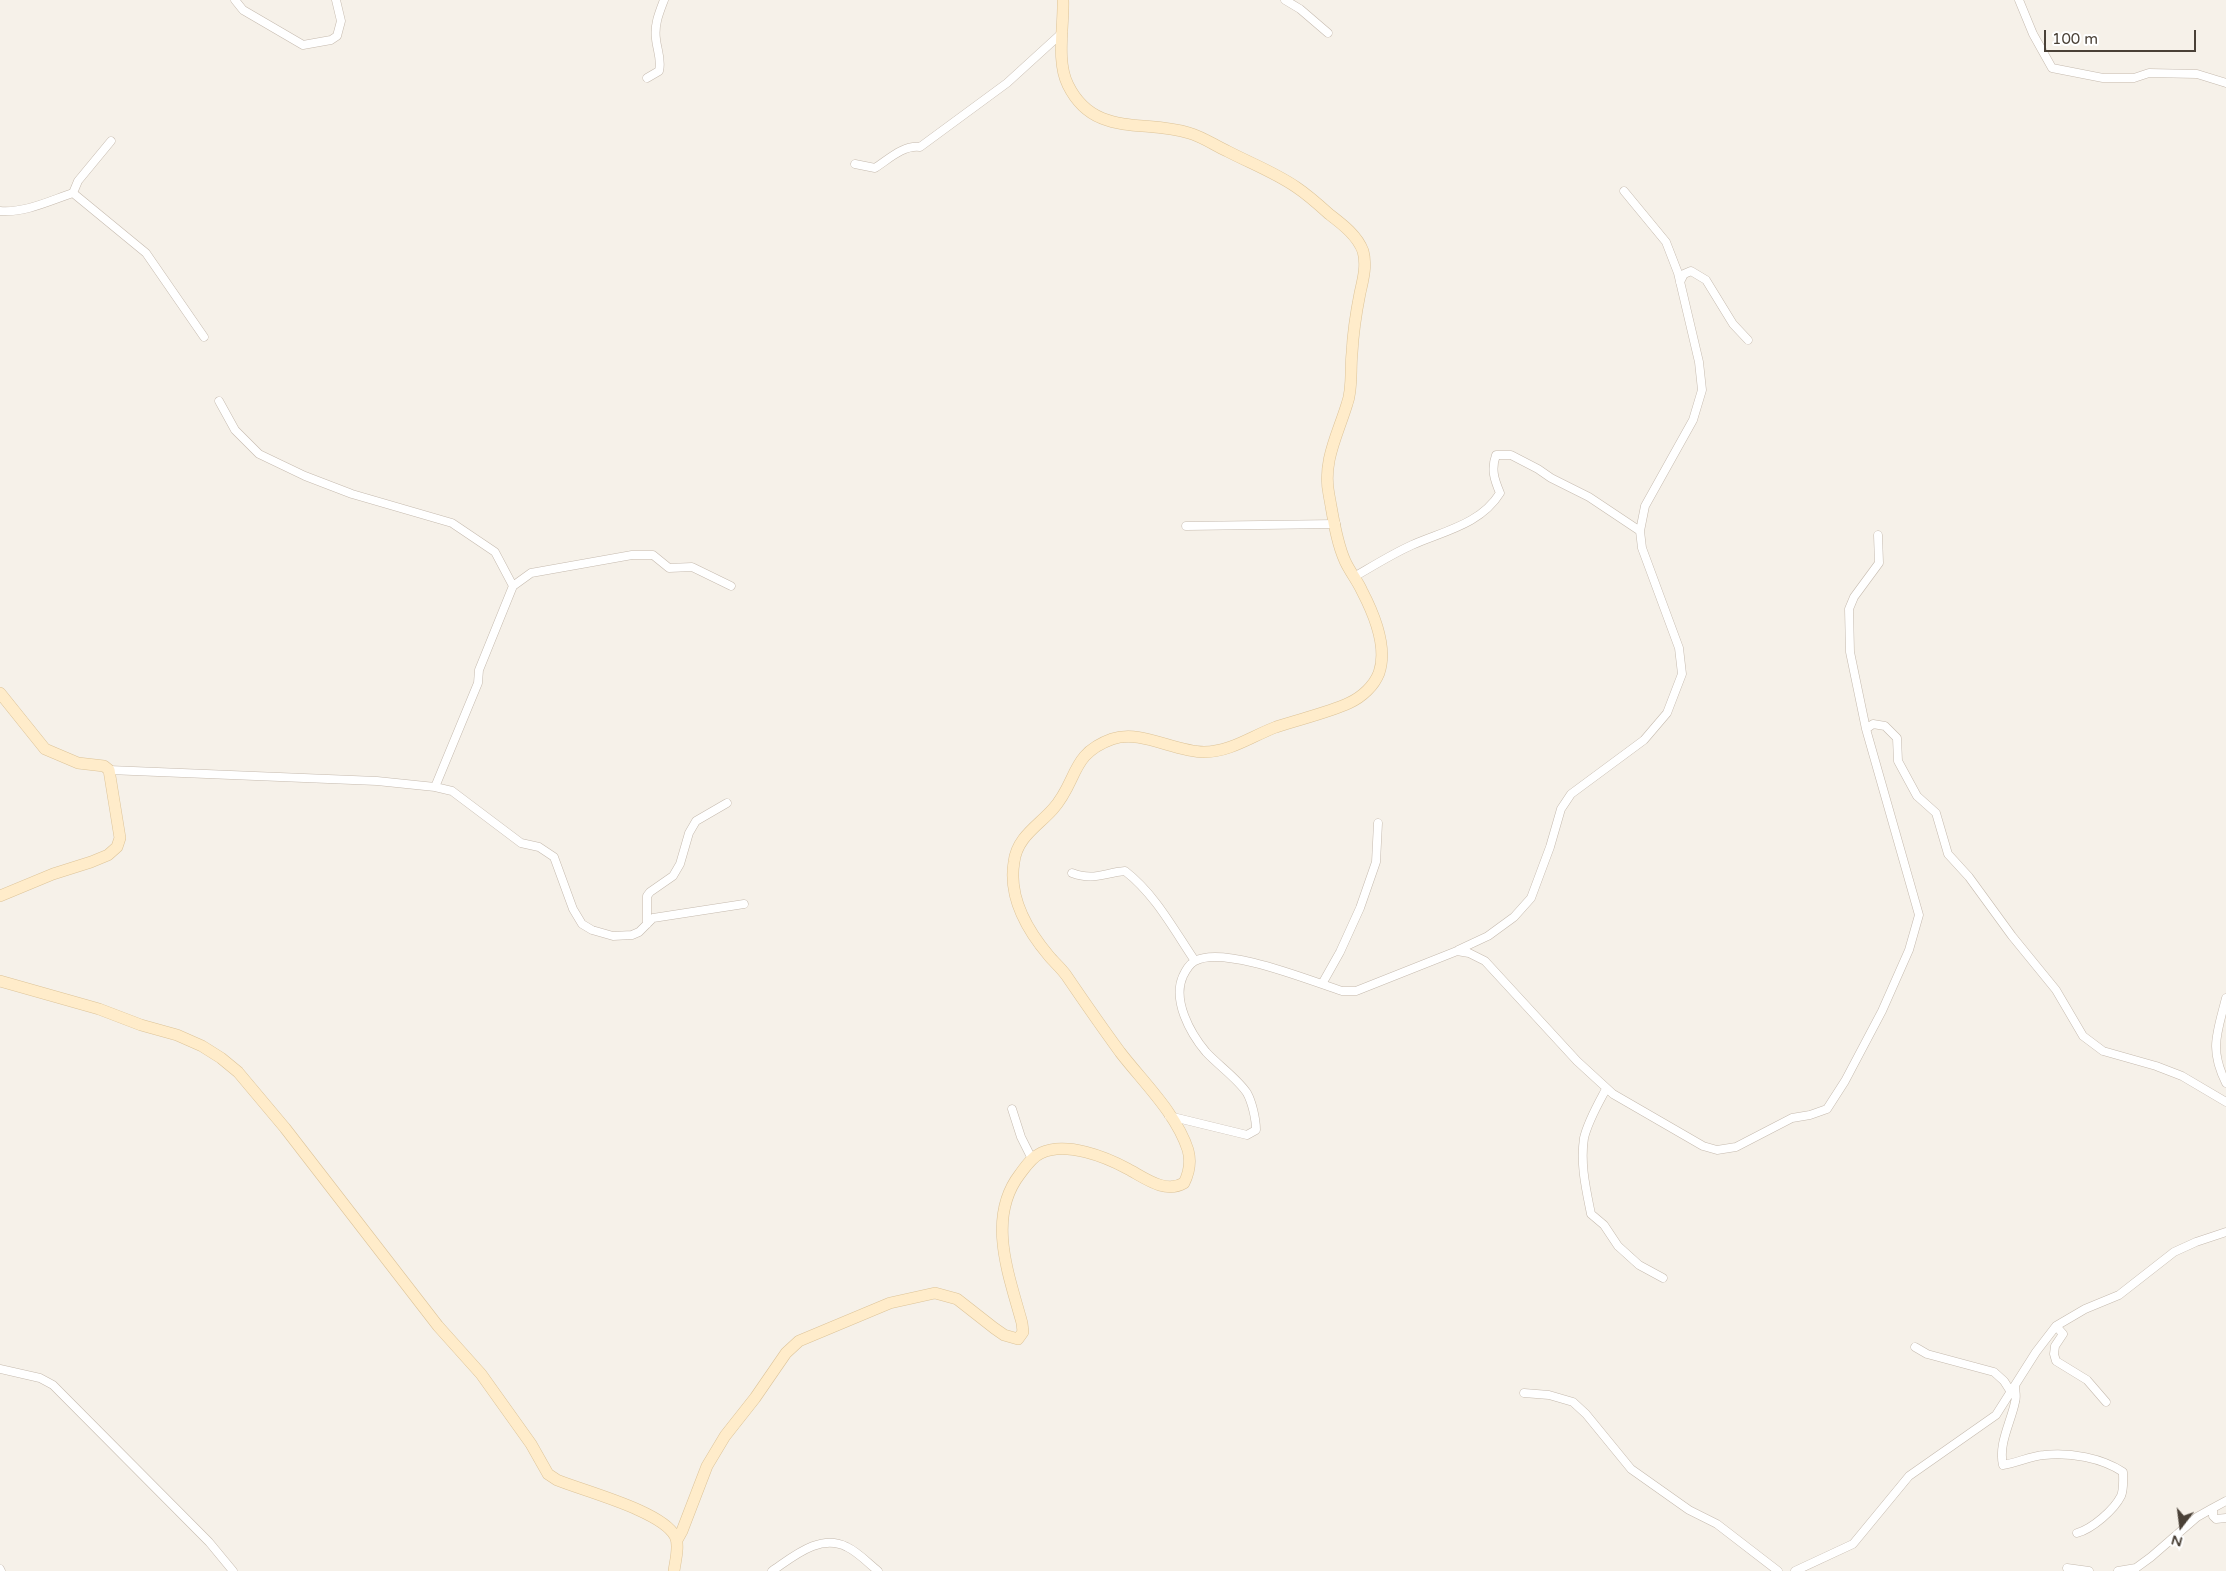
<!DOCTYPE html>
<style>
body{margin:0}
#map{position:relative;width:2226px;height:1571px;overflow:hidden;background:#f6f1e9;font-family:"Varela Round",sans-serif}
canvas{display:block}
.north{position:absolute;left:2156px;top:1501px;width:50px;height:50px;-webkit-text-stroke:4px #fff;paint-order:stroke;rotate:195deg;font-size:14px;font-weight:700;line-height:20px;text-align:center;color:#4a4137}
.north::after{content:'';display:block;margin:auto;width:18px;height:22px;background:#4a4137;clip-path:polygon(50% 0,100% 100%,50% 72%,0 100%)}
.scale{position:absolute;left:2044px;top:30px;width:152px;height:22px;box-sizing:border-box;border:2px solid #4a4137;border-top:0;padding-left:6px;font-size:15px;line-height:18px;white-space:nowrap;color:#4a4137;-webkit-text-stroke:4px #fff;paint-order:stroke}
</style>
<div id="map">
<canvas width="2226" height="1571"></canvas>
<div class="north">N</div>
<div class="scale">100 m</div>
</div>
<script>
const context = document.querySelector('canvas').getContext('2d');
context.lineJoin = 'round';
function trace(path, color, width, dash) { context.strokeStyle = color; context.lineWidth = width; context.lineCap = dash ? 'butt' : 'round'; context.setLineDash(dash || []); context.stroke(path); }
const street = new Path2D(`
 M235,0L243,10L303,45L331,40L337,36L341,21L336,0
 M1285,0L1300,9L1328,33
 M2019,0L2033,34L2052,68L2103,78H2134L2149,73L2197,74L2226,83
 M647,78L659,71C662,60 657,50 656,39C654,25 659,13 664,0
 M855,164L875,168C889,159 903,145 920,147L1007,83L1063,32
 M73,193L146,253L204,337
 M0,211C25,213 49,201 73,193L78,181L111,141
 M1680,282L1684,274L1691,271L1706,280L1733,324L1748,340
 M219,401L235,430L259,454L305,476L352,494L452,523L495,552L513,586
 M1186,526L1336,524
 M1354,577C1373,566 1392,554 1412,545C1444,531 1481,524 1500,493C1494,479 1491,469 1496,455H1511L1538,469L1551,478L1589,497L1640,531
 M1866,729L1850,652L1849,609L1854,597L1879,563L1878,535
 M109,770L377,781L435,787L452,791L521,843L539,847L554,857L573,909L582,924L592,930L613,936L632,935L639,932L653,918L744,904
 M435,787L478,683L479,670L513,586L531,573L632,555H653L669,568L692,567L731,586
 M1072,873C1094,881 1103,873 1125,871C1155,894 1174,930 1195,961
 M647,924V896L650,892L673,876L680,864L689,833L696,821L727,803
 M1458,950L1488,936L1514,917L1531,898L1550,847L1561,809L1571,794L1644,740L1667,713L1682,674L1679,648L1642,548L1640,531L1645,506L1693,420L1702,390L1699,362L1678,273L1666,242L1624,191
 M1322,984L1340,952L1360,908L1376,862L1378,823
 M2226,998C2217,1034 2209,1049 2226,1083
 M1606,1089C1598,1104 1588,1121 1584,1138C1580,1164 1586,1189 1591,1214L1604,1225L1618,1246L1639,1265L1663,1278
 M1012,1109L1021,1137L1032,1159
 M1169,1116L1247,1135L1256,1130C1256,1119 1252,1102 1247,1093C1238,1079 1218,1065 1206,1052C1190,1033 1172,1000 1183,976C1186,970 1189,964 1195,961C1223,945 1311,981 1342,991H1356L1457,951L1469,953L1485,961L1577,1061L1613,1094L1703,1146L1717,1150L1736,1147L1792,1118L1810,1115L1827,1109L1845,1081L1882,1011L1909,950L1919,915L1866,729L1873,724L1885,726L1897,738L1898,761L1917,796L1936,813L1948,854L1969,877L2012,936L2056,990L2083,1036L2103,1051L2156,1066L2182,1076L2226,1102
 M2056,1326L2063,1334L2055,1346L2054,1354L2056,1361L2087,1380L2106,1402
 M1915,1347L1927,1354L1994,1372L2004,1381L2011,1392
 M0,1369L40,1378L53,1385L209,1542L233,1571
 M2015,1386C2015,1391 2017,1397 2015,1402C2011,1422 1998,1444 2003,1465C2017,1463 2030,1456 2044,1455C2070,1452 2102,1458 2123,1472C2123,1480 2124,1489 2121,1496C2114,1510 2092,1529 2077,1533
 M1524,1393L1549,1395L1573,1402L1586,1414L1631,1469L1689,1510L1717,1524L1778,1571
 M2226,1501L2213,1508V1516L2216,1519L2226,1518
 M2067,1568L2089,1571
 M0,1569L1,1571
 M772,1571C793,1557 820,1533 847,1547C858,1552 868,1563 878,1571
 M1795,1571L1853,1544L1909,1476L1996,1415L2036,1352L2056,1326L2085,1309L2119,1295L2174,1252L2196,1242L2226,1232
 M2118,1571L2136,1568L2151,1557L2197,1517L2213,1508`);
const secondary = new Path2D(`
 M0,693L45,749L78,763L104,766L109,770L120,838L117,847L108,855L91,862L53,874L0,896
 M0,981L99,1009L141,1025L177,1035L202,1046L221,1058L238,1072L285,1128L438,1326L481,1374L531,1444L548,1474L557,1480C584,1491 662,1511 675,1536C680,1545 675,1562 674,1571
 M677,1540L682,1531L707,1466L725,1436L755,1398L786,1353L799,1341L890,1303L935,1293L957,1299L994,1328L1004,1335L1018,1339L1023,1332L1022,1323C1009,1275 986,1218 1020,1174C1026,1166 1032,1157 1041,1153C1066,1141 1106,1157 1128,1169C1145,1178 1165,1194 1184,1183C1189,1173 1191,1161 1188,1150C1176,1113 1143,1082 1120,1052C1101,1026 1083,1000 1066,975C1061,968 1054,962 1049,956C1027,930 1008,897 1014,862C1017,837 1038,826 1053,809C1078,781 1070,754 1112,739C1141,729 1174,752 1204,752C1230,752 1252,736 1276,727C1300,719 1327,713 1349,703C1362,697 1374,686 1379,673C1388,647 1374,614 1362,591C1357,580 1350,572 1345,561C1336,541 1333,516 1329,495C1322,462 1338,434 1347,404C1353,388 1350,370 1352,353C1353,333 1356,313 1360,293C1363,280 1367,265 1363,251C1357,235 1342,224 1329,214C1318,204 1308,195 1296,187C1274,172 1250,163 1227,151C1214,145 1203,137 1189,133C1144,119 1094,138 1068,85C1056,61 1064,26 1063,0`);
trace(street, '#c5baae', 9);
trace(secondary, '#dcc398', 12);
trace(street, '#fff', 8);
trace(secondary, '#ffecca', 11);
</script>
